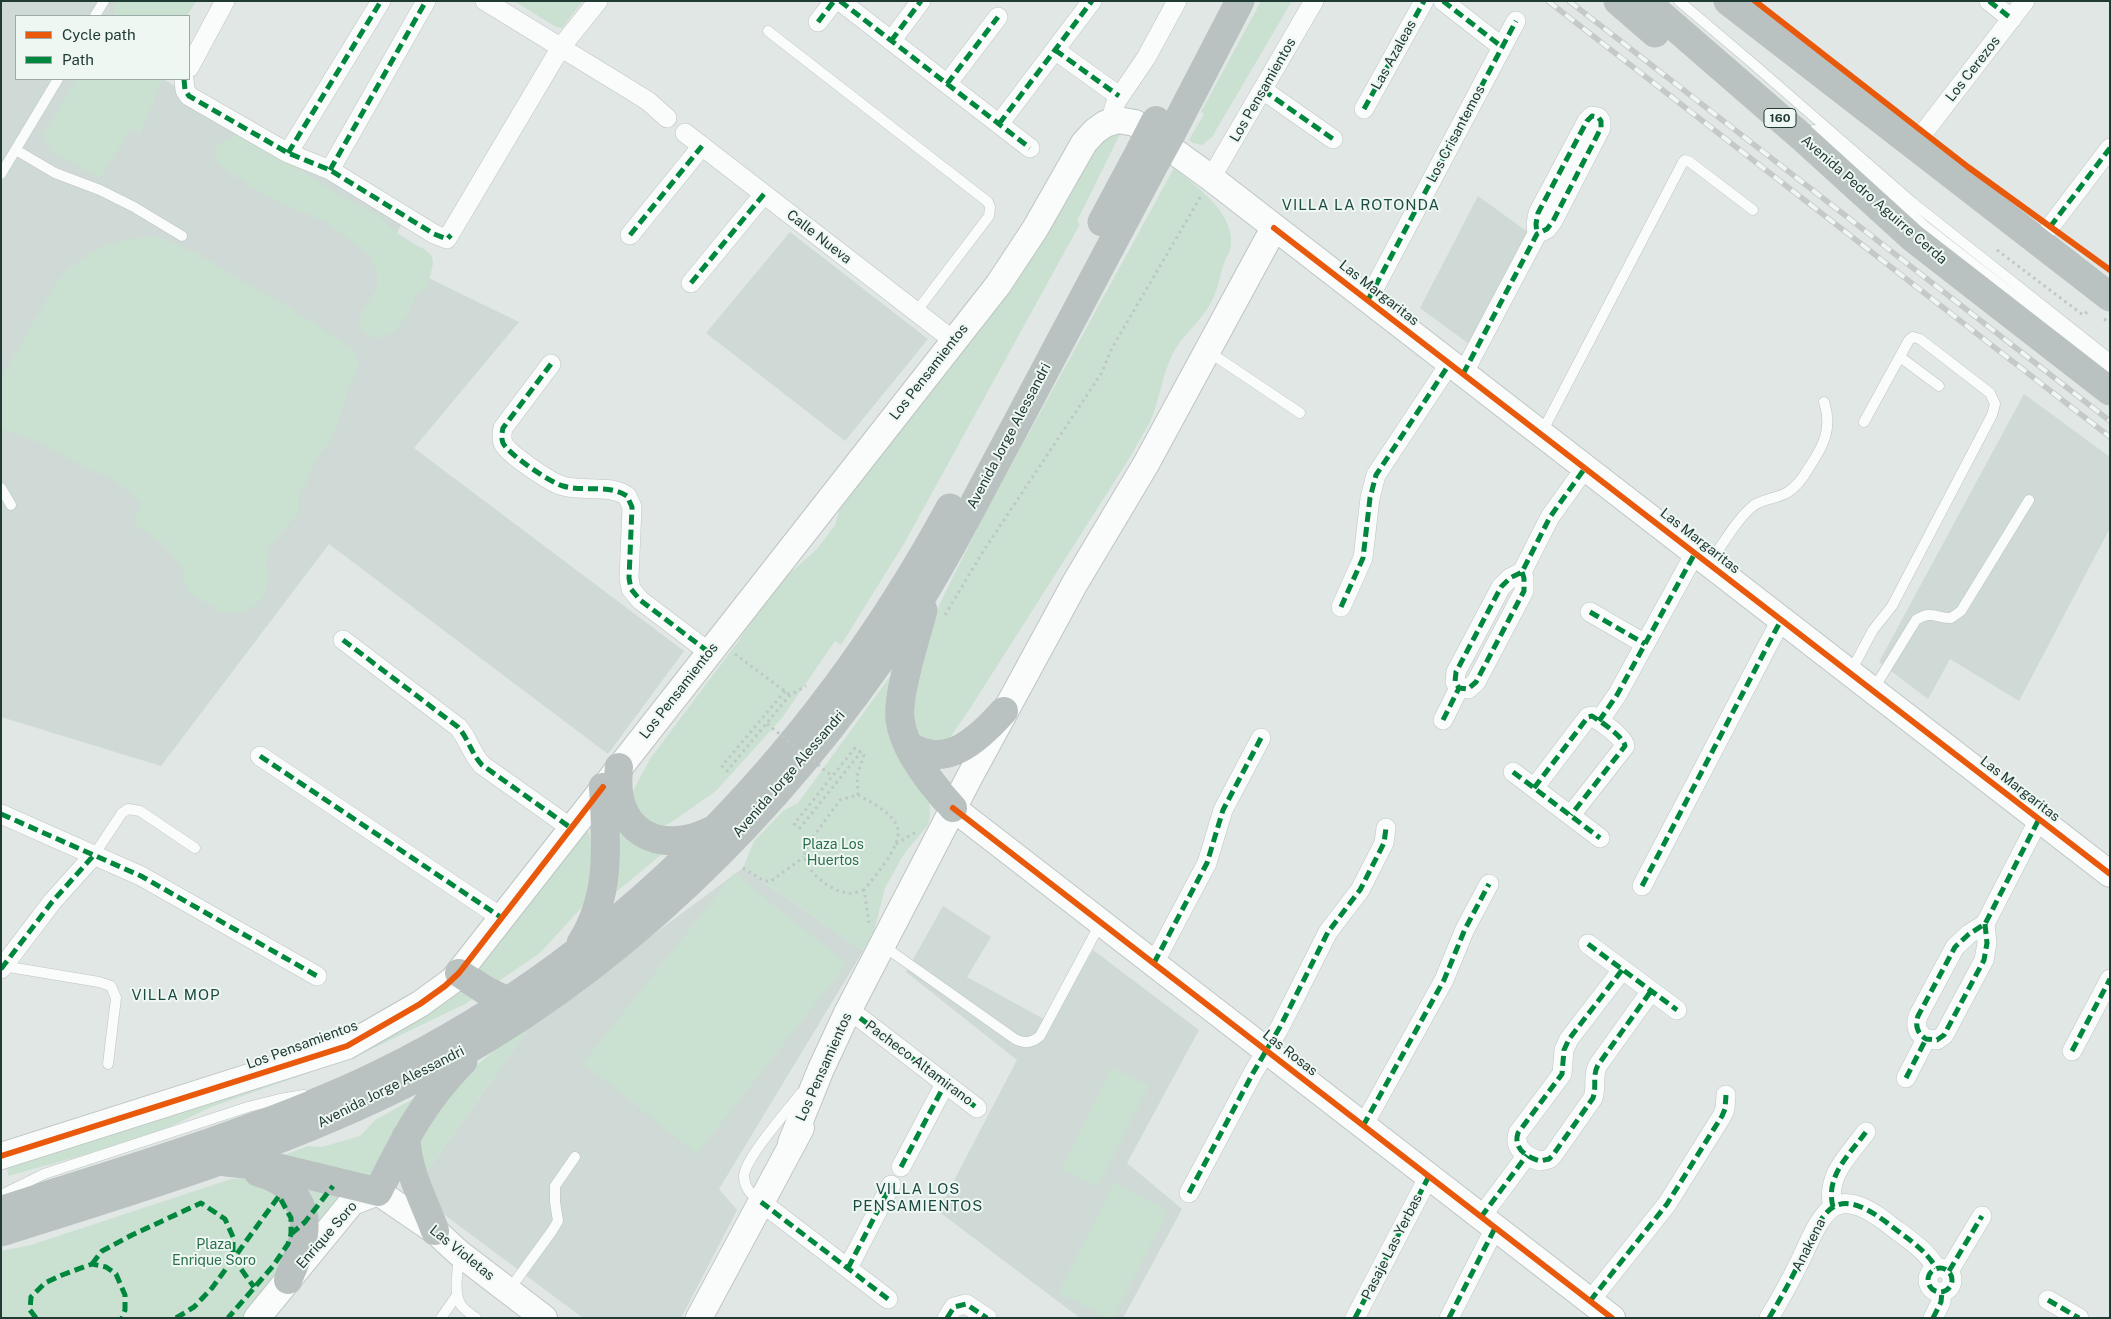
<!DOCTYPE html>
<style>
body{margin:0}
#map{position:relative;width:2111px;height:1319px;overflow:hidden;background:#e1e7e5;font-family:"Public Sans",sans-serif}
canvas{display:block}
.frame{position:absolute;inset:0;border:2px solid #203a34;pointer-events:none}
.legend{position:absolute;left:15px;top:15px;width:175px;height:65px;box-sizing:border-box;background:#eff7f3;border:1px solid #9caba7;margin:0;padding:6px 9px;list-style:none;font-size:15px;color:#203a34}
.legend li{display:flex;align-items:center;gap:10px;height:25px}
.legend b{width:25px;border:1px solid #9caba7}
</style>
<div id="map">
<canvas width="2111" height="1319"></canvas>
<div class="frame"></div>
<ul class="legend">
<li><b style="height:6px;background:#e8590c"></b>Cycle path</li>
<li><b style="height:6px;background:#00873e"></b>Path</li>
</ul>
</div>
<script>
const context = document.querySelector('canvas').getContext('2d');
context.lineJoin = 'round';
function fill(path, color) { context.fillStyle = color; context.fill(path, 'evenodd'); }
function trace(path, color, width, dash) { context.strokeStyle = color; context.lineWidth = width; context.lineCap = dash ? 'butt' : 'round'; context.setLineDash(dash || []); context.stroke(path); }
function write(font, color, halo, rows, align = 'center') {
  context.font = font + ' "Public Sans",sans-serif'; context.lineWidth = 4; context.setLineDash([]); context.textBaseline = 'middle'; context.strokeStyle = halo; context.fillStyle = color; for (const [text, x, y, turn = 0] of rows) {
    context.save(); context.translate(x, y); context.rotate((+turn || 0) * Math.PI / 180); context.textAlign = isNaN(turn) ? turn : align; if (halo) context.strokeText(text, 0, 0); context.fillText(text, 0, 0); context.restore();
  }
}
fill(new Path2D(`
 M1,1H196L187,16H16V79H163L403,221L397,233L420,248L408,268L519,322L414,448L684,651L608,754L329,544L161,766L1,717Z
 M1478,196L1529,233L1469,344L1420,308Z
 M790,232L928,339L845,441L706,333Z
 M2024,394L2110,457V528L2019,701L1950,659L1928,699L1879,662Z
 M743,868L863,951L719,1189L737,1210L681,1318H583L430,1204L420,1181L531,1025Z
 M943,906L991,937L967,977L1051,1023L1093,950L1199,1030L1127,1163L1182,1209L1123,1318H1080L938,1211L1017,1060L906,972Z`), '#cfd9d5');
fill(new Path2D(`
 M118,1H196L187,16H112Z
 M514,1H583L562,28L556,27Z
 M1261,1H1292L1212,137L1202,145L1193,143L1189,140L1204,114L1201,112Z
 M76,79H163L140,134L131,129L100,178L52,153L43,135Z
 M1114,133L1120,134L1077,221L1080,224L905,542L841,645L835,641L782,718L716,791L670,823L660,828L645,825L632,800L633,791L650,759L737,643L773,588L817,549L835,525L843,498L1102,140Z
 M237,134L306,173L337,194L378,215L404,240L424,249L432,256L433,264L428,285L417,294L406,317L395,331L377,339L363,331L360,323L361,313L377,288V273L370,255L326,222L274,200L232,175L218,163L215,150L220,143Z
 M1174,168C1197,187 1234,212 1231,245C1231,251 1226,257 1224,263C1219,278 1218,292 1209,306C1200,321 1186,333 1176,348C1163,370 1161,394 1152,417C1147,429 1138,442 1132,454L969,710L951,736L946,740L922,743L907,723L927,631L943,597L984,515Z
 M154,236L166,239L210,261L243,282L278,300L353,349L359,361L355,376L347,394L336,429L330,442L313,462L308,480L299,497V512L269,548L266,561L268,578L266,591L259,602L249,609L234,613L222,612L201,600L189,592L184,582L183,569L172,556L160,542L136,525V513L141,504L127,490L109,477L89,469L35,441L1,429V378L54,286C79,252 113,240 154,236Z
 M891,675L886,714L889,731L929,795L930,816L928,825L904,854L885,888L874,931L863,951L743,868L754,841L783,811L798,803Z
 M614,825L667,850L616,892Z
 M582,831H587L590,835L593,865L588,894L583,906L540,953L465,1004L357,1056L211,1107L163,1130L84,1155L8,1176L7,1168L368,1043L465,986Z
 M734,873L847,964L697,1154L583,1063Z
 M531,1025L420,1181L416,1159L423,1118L447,1089L494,1051Z
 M1112,1068L1149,1086L1098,1187L1062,1169Z
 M429,1090L377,1178L276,1158L308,1146L322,1147L360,1136L375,1120Z
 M289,1174L337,1189L341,1200L321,1233Z
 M257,1177L291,1200L295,1252L245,1318H1V1251L31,1245L231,1179Z
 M1114,1183L1168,1211L1113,1318H1107L1058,1292Z`), '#cae1d2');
const lane = new Path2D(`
 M1679,1L1751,62L1913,203L2110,359
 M95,16L104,1
 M768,31L988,202L990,207L989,216L916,312
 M1814,130L1926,227L2110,371
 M16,150L55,173L100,190L134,207L182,236
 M1,174L58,79
 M1209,352L1300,413
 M1900,357L1939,386
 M1541,434L1683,162L1685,160L1690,162L1753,210
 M1,488L11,505
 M1709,563C1723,545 1735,521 1753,506C1764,498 1777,499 1788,492C1797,486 1803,478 1808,469C1823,447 1833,429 1824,402
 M1850,673L1873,630L1892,606L1992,415L1995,404L1990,393L1920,339L1913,337L1909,340L1864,422
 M1873,690L1916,620C1931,610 1936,618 1951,618L1961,611L2029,500
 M94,855L122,813L128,809L140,811L195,848
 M882,945L1015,1039C1024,1044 1032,1043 1040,1036L1100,924
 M3,966L99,982L111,986L116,998L108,1064
 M1,1195L44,1174L248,1107L280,1099L304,1095
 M760,1201C751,1195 744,1187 744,1176C745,1158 789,1109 801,1093
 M459,1256C458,1270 453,1293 461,1305C464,1310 471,1314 476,1318
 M509,1290L552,1231L558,1221L555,1202V1186L575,1157
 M441,1318L457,1295`);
const street = new Path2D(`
 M485,1L627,88L648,101L667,118
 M840,1L1030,148
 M1443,1L1502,47
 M1989,1L2012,19
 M818,22L834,1
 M891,41L921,1
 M1055,50L1119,96
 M189,68L225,1
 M184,79L185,90L189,96L288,153L330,170L434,234L447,239L561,47L598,1
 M947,84L998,17
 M1263,90L1333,139
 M1364,109L1424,1
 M1110,122L1116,102L1146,58L1177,1
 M999,124L1092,1
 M685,133L954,341
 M1921,136L2025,1
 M288,153L381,1
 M330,170L426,1
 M1211,178L1314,1
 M2050,227L2110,148
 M630,235L702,146
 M691,283L764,194
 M1368,300L1516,21
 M551,364L503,428C502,433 501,438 503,443C508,454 551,483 563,486C583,492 610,484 627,496L632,507L629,578L631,589L640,600L710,653
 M1463,374L1537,234L1547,229L1553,221L1601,128V121L1598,117L1592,116L1587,121L1538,213L1536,224L1537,234
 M1522,572L1524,578V591L1476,682L1468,689L1459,688L1455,682L1456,672L1501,587L1510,578L1522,572L1550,517L1585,468
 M1341,607L1363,558L1370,498L1376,475L1450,363
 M1590,612L1645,644
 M343,640L458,727C468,738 471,753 482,765L571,828
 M1443,720L1459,688
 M1599,721L1617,695L1695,553
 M260,756L502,918
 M1513,772L1600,838
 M1534,788L1588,717L1592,716C1600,721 1624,737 1625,746L1571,815
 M1,814L141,876L317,976
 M1642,886L1781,620
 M1985,924L1987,943L1984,960L1944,1035L1937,1040L1926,1039C1917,1033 1915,1026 1918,1016L1955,947L1969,934L1985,924L2039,819
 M1588,944L1677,1010
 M1154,963L1207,863L1223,810L1261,738
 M1,969L52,902L94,855
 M1622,970L1569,1039L1564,1050L1562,1074L1518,1133C1513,1148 1526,1157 1540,1161L1549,1159L1553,1155L1593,1098C1597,1086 1592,1076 1598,1065L1651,991
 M860,1018L977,1108
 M2072,1051L2110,979
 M1906,1078L1926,1039
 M1363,1126L1444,980L1465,929L1489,884
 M901,1167L945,1084
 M1189,1193L1253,1073L1280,1027L1328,932L1360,890L1384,843L1386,828
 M761,1202L888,1299
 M1833,1207C1825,1176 1849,1155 1866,1132
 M1481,1217L1527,1155
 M1928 1280a12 12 0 1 1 24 0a12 12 0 1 1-24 0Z
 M848,1268L891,1185
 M1949,1271L1982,1216
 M2048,1300L2079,1318
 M1590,1301L1667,1204L1722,1116L1725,1109L1726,1095
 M947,1318L954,1307L966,1304L987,1318
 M1355,1318L1429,1176
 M1449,1318L1495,1228
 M1769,1318C1781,1298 1792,1278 1802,1257C1823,1211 1834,1183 1886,1222C1903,1236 1925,1248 1936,1268
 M1933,1318L1941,1302L1942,1292`);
const secondary = new Path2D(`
 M953,808L1612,1318
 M791,1143L821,1069L847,1013L970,776L1075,583L1146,464L1274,228
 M1,1156L347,1046L420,1004L453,980L998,285L1035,229L1084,143L1095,131L1105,124L1118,120L1135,123L1211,178L2110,874
 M378,1192L435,1231L459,1253L544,1318
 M257,1318L352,1202L378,1192
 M699,1318L801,1128`);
const highway = new Path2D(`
 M1618,1L1655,33
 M1645,1L1803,138L1913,238L2110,391
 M1728,1L2110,297
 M1172,132L1240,1
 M1102,222L1140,151
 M923,610C916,637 897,694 900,719C903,749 933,786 953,808
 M909,746C947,770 979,739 1004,711
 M619,767C610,830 658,858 713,830
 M581,943C612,895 606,842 603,787
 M459,973L485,990L507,1001
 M406,1137C407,1171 423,1199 435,1231
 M226,1162L275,1167L378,1192C403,1142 423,1101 463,1061
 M258,1172C275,1177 286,1182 296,1198C314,1225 300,1252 288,1280
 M1,1210C122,1171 244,1136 359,1084C615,966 817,753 950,508
 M1,1232C143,1187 286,1145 418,1077C616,975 781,811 903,627C942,567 974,503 1008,440C1057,347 1106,255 1155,163`);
trace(lane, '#bec4c2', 11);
trace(street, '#bec4c2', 20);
trace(secondary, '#bec5c3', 28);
trace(highway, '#bbc4c1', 29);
trace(new Path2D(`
 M1997,250L2083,315L2090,310
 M2104,319L2110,323
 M945,615L984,550L1101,374L1112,348L1201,196
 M735,654L790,695
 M785,691L722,766L727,771L790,695L806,686
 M858,795L857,776L864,755L855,748L794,824L800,828L861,752
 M896,844L916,832
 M743,868L764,881H771L804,857
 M864,890C859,891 853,894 848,893C830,891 808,873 804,856L808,844L840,800L858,795C870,802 895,813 898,830C901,847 874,877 864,890L869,923`), '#bfc7c6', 3, [2.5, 4]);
trace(lane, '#fafbfb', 10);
trace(street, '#fafbfb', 19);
trace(secondary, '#fafbfb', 26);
trace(highway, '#b9c2c0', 28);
const rail = new Path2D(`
 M1548,1L2110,437
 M1569,1L2110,421`);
trace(rail, '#c6c9c9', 5.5);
trace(rail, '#eff7f3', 4, [11]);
const highwayBridge = new Path2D(`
 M1140,151L1156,120
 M1155,163L1172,132`);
trace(highwayBridge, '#bbc4c1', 29, []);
trace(new Path2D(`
 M767,724L832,776`), '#bfc7c6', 3, [2.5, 4]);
trace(highwayBridge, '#b9c2c0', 28);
trace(new Path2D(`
 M840,1L1030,148
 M1443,1L1502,47
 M1989,1L2012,19
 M818,22L834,1
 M891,41L921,1
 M1055,50L1119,96
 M184,79L185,90L189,96L288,153L330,170L434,234L447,239L451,235
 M947,84L998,17
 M1263,90L1333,139
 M1364,109L1424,1
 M999,124L1092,1
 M288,153L381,1
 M330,170L426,1
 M2050,227L2110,148
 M630,235L702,146
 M691,283L764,194
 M1368,300L1516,21
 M551,364L503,428C502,433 501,438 503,443C508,454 551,483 563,486C583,492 610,484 627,496L632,507L629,578L631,589L640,600L710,653
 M1463,374L1537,234L1547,229L1553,221L1601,128V121L1598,117L1592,116L1587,121L1538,213L1536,224L1537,234
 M1522,572L1524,578V591L1476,682L1468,689L1459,688L1455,682L1456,672L1501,587L1510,578L1522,572L1550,517L1585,468
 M1341,607L1363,558L1370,498L1376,475L1450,363
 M1590,612L1645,644
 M343,640L458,727C468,738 471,753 482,765L571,828
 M1443,720L1459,688
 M1599,721L1617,695L1695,553
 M260,756L502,918
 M1513,772L1600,838
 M1534,788L1588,717L1592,716C1600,721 1624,737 1625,746L1571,815
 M1,814L141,876L317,976
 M1642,886L1781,620
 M1985,924L1987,943L1984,960L1944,1035L1937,1040L1926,1039C1917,1033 1915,1026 1918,1016L1955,947L1969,934L1985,924L2039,819
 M1588,944L1677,1010
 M1154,963L1207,863L1223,810L1261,738
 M1,969L52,902L94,855
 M1622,970L1569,1039L1564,1050L1562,1074L1518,1133C1513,1148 1526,1157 1540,1161L1549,1159L1553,1155L1593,1098C1597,1086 1592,1076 1598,1065L1651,991
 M860,1018L977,1108
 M2072,1051L2110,979
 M1906,1078L1926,1039
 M1363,1126L1444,980L1465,929L1489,884
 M901,1167L945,1084
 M1189,1193L1253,1073L1280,1027L1328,932L1360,890L1384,843L1386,828
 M761,1202L888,1299
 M1833,1207C1825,1176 1849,1155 1866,1132
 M1481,1217L1527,1155
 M291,1234L305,1222L333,1186
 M92,1264L102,1251L132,1235L201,1203L225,1219L233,1237V1258L254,1287
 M1928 1280a12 12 0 1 1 24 0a12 12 0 1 1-24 0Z
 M848,1268L891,1185
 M1949,1271L1982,1216
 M2048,1300L2079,1318
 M1590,1301L1667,1204L1722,1116L1725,1109L1726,1095
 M36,1318L30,1310L31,1297L45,1283L62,1275L92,1264L106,1267L116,1274L125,1295V1310L122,1318
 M176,1318L194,1307L212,1288L279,1196L291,1218V1234L288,1244L273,1266L228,1318
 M947,1318L954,1307L966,1304L987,1318
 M1355,1318L1429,1176
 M1449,1318L1495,1228
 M1769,1318C1781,1298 1792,1278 1802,1257C1823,1211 1834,1183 1886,1222C1903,1236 1925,1248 1936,1268
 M1933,1318L1941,1302L1942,1292`), '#00873e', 5, [10, 5]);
trace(new Path2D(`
 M1755,1L1968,167L2110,270
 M1274,228L2110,874
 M953,808L1612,1318
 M1,1156L347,1046L420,1004L445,986L459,973L603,787`), '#e8590c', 6);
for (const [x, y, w] of [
 [1780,118,32]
]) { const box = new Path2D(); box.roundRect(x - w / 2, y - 9.5, w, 19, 4); context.fillStyle = '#eff7f3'; context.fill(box); trace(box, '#203a34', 1); }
write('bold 12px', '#203a34', null, [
 ["160",1780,118]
]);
write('14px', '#203a34', '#eff7f3', [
 ["Las Azaleas",1394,55,-61],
 ["Los Cerezos",1973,69,-52],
 ["Los Pensamientos",1263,90,-60],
 ["Los Crisantemos",1456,134,-62],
 ["Avenida Pedro Aguirre Cerda",1874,200,41],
 ["Calle Nueva",819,237,38],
 ["Las Margaritas",1379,293,38],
 ["Los Pensamientos",929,372,-52],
 ["Avenida Jorge Alessandri",1009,436,-62],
 ["Las Margaritas",1700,541,38],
 ["Los Pensamientos",679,691,-52],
 ["Avenida Jorge Alessandri",789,774,-49],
 ["Las Margaritas",2020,789,38],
 ["Los Pensamientos",302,1045,-20],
 ["Las Rosas",1290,1053,38],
 ["Pacheco Altamirano",919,1063,37],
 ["Los Pensamientos",824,1067,-66],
 ["Avenida Jorge Alessandri",391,1087,-27],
 ["Enrique Soro",327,1235,-49],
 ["Anakena",1809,1245,-63],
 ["Pasaje Las Yerbas",1392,1247,-63],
 ["Las Violetas",462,1253,39]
]);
write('14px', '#2a704a', '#eff7f3', [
 ["Plaza Los",833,845],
 ["Huertos",833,861],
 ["Plaza",214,1245],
 ["Enrique Soro",214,1261]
]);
context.letterSpacing = '1px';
write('15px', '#1c4b43', '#eff7f3', [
 ["VILLA LA ROTONDA",1361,205],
 ["VILLA MOP",176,995],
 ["VILLA LOS",918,1189],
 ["PENSAMIENTOS",918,1206]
]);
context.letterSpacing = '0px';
</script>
